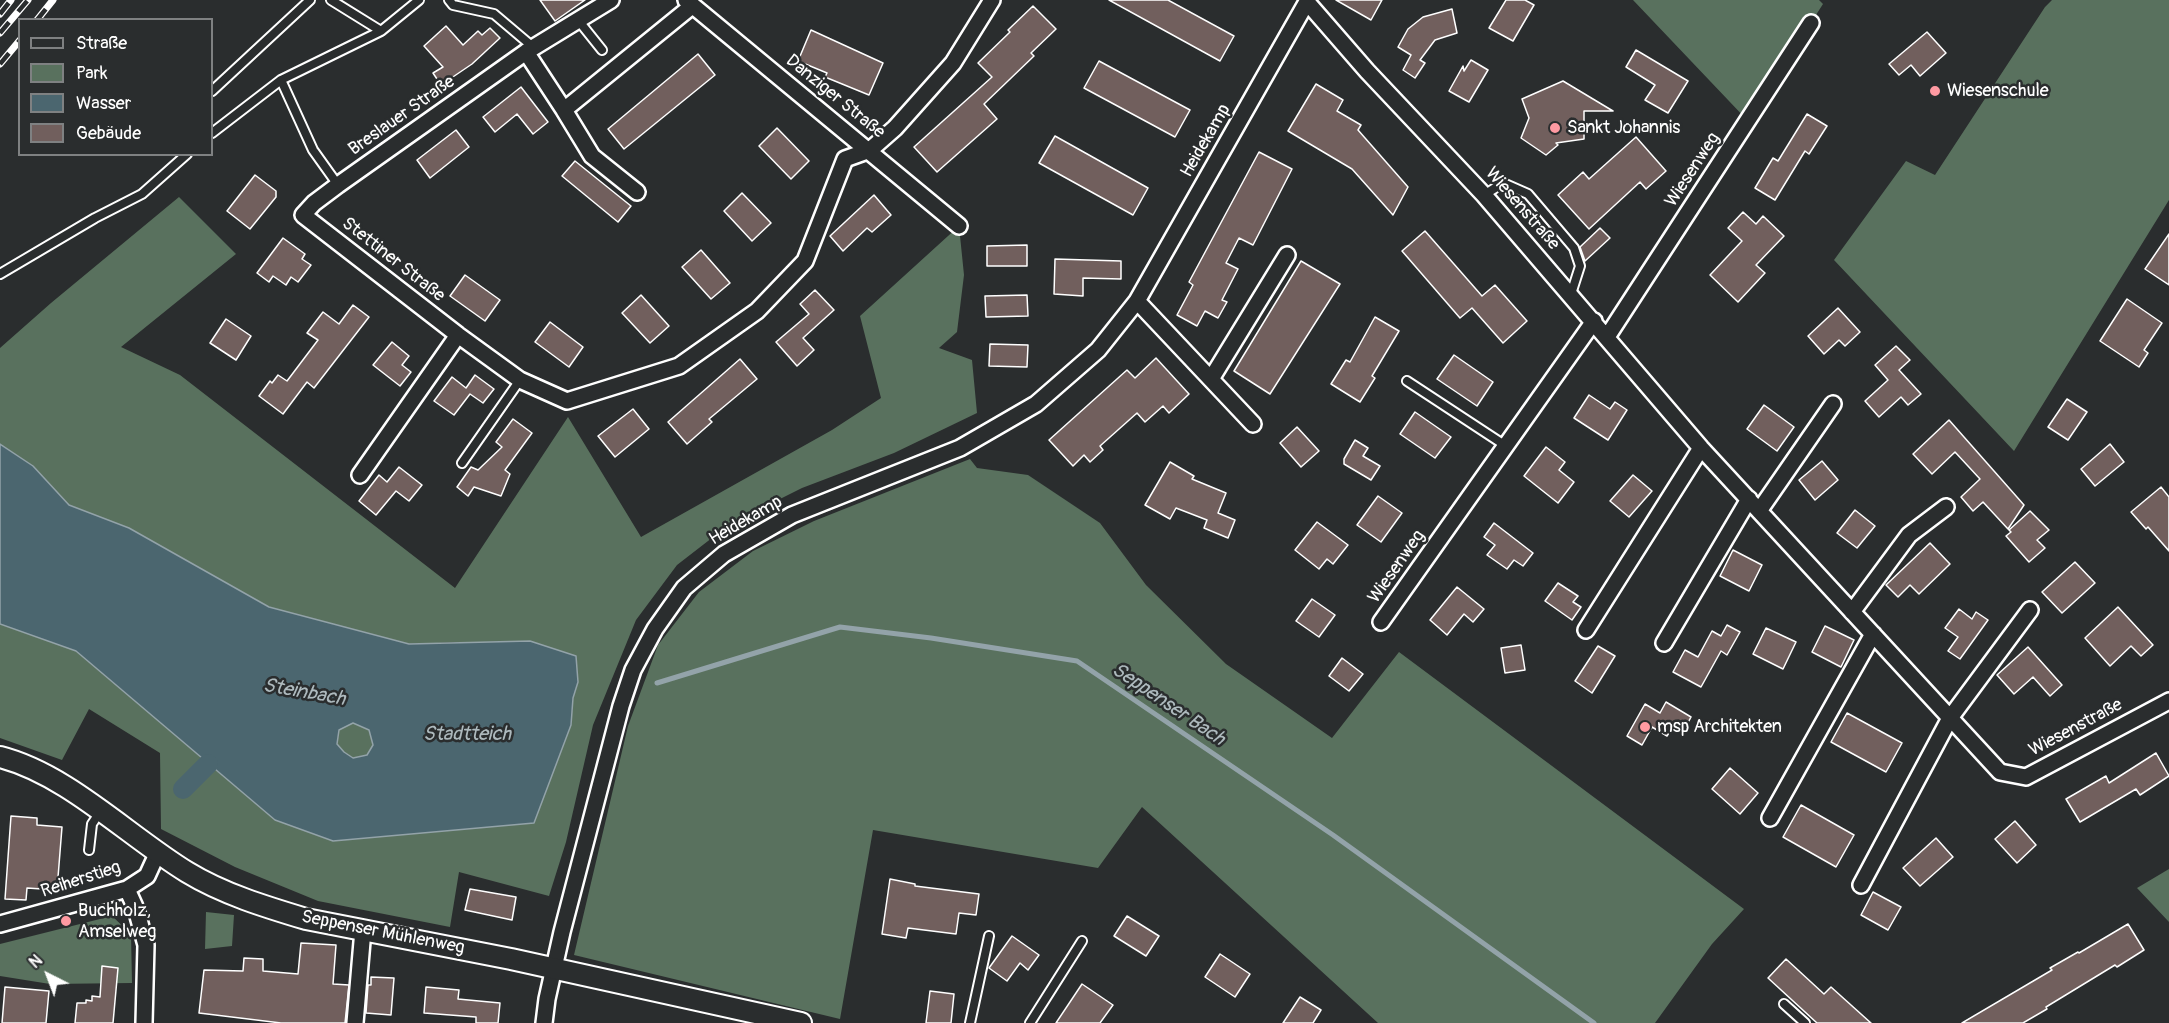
<!DOCTYPE html>
<meta charset="utf-8">
<style>
body{margin:0}
#map{position:relative;width:2169px;height:1023px;overflow:hidden;background:#2a2d2e;font-family:Pangolin,sans-serif}
canvas{display:block}
.legend{position:absolute;left:18px;top:18px;width:195px;height:138px;box-sizing:border-box;background:#2a2d2e;border:2px solid #7f8182;margin:0;padding:8px 10px;list-style:none;font-size:18px;color:#fff}
.legend li{display:flex;align-items:center;gap:12px;height:30px}
.legend b{width:30px;border:2px solid #7f8182}
.north{position:absolute;left:18px;top:945px;width:60px;height:60px;-webkit-text-stroke:4px #2a2d2e;paint-order:stroke;rotate:318deg;font-size:16px;font-weight:700;line-height:24px;text-align:center;color:#fff}
.north::after{content:'';display:block;margin:auto;width:21px;height:27px;background:#fff;clip-path:polygon(50% 0,100% 100%,50% 72%,0 100%)}
</style>
<div id="map">
<canvas width="2169" height="1023"></canvas>
<ul class="legend">
<li><b style="height:8px;background:#2a2d2e"></b>Straße</li>
<li><b style="height:16px;background:#59715e"></b>Park</li>
<li><b style="height:16px;background:#4b666f"></b>Wasser</li>
<li><b style="height:16px;background:#715f5d"></b>Gebäude</li>
</ul>
<div class="north">N</div>
</div>
<script>
const context = document.querySelector('canvas').getContext('2d');
context.lineJoin = 'round';
function fill(path, color) { context.fillStyle = color; context.fill(path, 'evenodd'); }
function trace(path, color, width, dash) { context.strokeStyle = color; context.lineWidth = width; context.lineCap = dash ? 'butt' : 'round'; context.setLineDash(dash || []); context.stroke(path); }
function write(font, color, halo, rows, align = 'center') {
  context.font = font + ' Pangolin,sans-serif'; context.lineWidth = 5; context.setLineDash([]); context.textBaseline = 'middle'; context.strokeStyle = halo; context.fillStyle = color; for (const [text, x, y, turn = 0] of rows) {
    context.save(); context.translate(x, y); context.rotate((+turn || 0) * Math.PI / 180); context.textAlign = isNaN(turn) ? turn : align; if (halo) context.strokeText(text, 0, 0); context.fillText(text, 0, 0); context.restore();
  }
}
fill(new Path2D(`
 M1633,0H1819L1823,4L1748,121Z
 M2052,0H2169V200L2014,451L1834,260L1906,161L1935,175L2045,7Z
 M179,197L236,254L121,347L180,375L455,588L568,417L641,537L832,430L881,398L860,316L959,226L964,275L957,332L939,348L972,360L977,413L894,453L802,488L730,524L677,565L636,620L593,725L566,842L549,896L459,872L450,927L318,901L235,867L161,829L160,753L89,709L62,760L0,738V624L76,651L275,820L333,841L571,725L573,698L578,682L464,642L409,644L269,607L129,528L69,505L33,466L0,444V348L51,303Z
 M970,459L977,468L1028,475L1100,523L1146,585L1226,664L1332,738L1399,652L1744,909L1712,944L1655,1023H1378L1142,807L1098,868L873,830L840,1019L574,955L628,726L658,645L699,592L753,551L814,521Z
 M353,723L369,730L373,745L367,755L353,758L344,752L337,744L339,730Z
 M2169,869V922L2137,888Z
 M206,912L234,915L232,946L205,949Z
 M112,916L131,934L132,983L50,984L0,976V944Z`), '#59715e');
const water = new Path2D(`
 M0,444L33,466L69,505L129,528L269,607L409,644L530,641L576,656L578,682L573,698L571,725L534,823L333,841L275,820L76,651L0,624ZM353,723L369,730L373,745L367,755L353,758L344,752L337,744L339,730Z`);
fill(water, '#4b666f');
trace(water, '#93a3a9', 1.5);
trace(new Path2D(`
 M657,683L840,627L931,638L1077,661L1333,835L1594,1023`), '#93a3a9', 5);
trace(new Path2D(`
 M183,789L208,764`), '#4b666f', 20);
const building = new Path2D(`
 M540,0H585L555,21Z
 M1109,0H1168L1234,36L1220,61Z
 M1336,0H1382L1371,20Z
 M1506,0H1525L1534,5L1513,41L1489,28Z
 M1033,6L1056,29L1031,53L1034,56L984,104L997,119L937,172L914,147L992,77L978,63L1010,32L1008,30Z
 M1452,9L1457,33L1435,40L1420,60L1425,63L1415,78L1403,70L1411,55L1398,47L1408,29L1423,17Z
 M446,26L463,45L478,31L482,35L490,28L500,38L472,64L441,85L433,73L443,67L424,46Z
 M811,30L883,63L869,95L825,77L827,73L798,61Z
 M1927,32L1946,53L1920,76L1911,65L1899,75L1889,64Z
 M1636,50L1688,81L1668,113L1645,100L1655,85L1626,67Z
 M698,54L715,75L624,149L608,129Z
 M1471,60L1488,70L1469,102L1449,91L1463,66L1464,71Z
 M1099,61L1190,110L1175,137L1084,88Z
 M1563,81L1613,111H1584V139L1556,143L1558,145L1546,155L1521,138L1529,118L1522,99Z
 M1316,84L1343,100L1337,111L1361,125L1358,130L1408,187L1393,215L1352,169L1288,131Z
 M521,87L548,122L533,134L517,114L495,132L483,117Z
 M1807,114L1827,126L1809,154L1805,151L1775,200L1755,188L1773,158L1778,161Z
 M777,128L809,161L791,179L759,146Z
 M456,130L469,147L430,178L417,160Z
 M1055,136L1148,188L1133,215L1039,163Z
 M1636,137L1666,171L1646,189L1640,182L1589,229L1558,195L1583,172L1589,179Z
 M1259,152L1292,169L1253,245L1239,238L1226,263L1238,269L1222,300L1227,302L1218,318L1205,311L1197,326L1177,315L1193,285L1189,282Z
 M575,161L631,206L618,222L562,176Z
 M255,175L276,191V197L250,229L227,211Z
 M742,193L771,223L752,241L724,211Z
 M874,195L891,215L872,232L867,228L843,251L830,236Z
 M1743,212L1756,224L1763,216L1784,236L1756,265L1765,273L1738,302L1710,275L1742,241L1728,228Z
 M1600,228L1610,238L1585,261L1580,247Z
 M1425,231L1482,296L1495,285L1527,321L1503,343L1472,308L1460,318L1402,251Z
 M2169,234V285L2145,269Z
 M283,238L305,254L302,259L311,265L298,282L291,277L286,285L273,276L269,282L257,273Z
 M1027,245V266H987V246Z
 M701,250L730,283L711,299L682,267Z
 M1055,259L1121,261V279L1083,278V296L1054,294Z
 M1301,261L1340,284L1270,394L1234,371Z
 M465,275L500,300L485,321L450,296Z
 M815,290L834,310L803,338L814,350L797,366L776,342L809,314L800,304Z
 M641,295L669,326L650,343L622,313Z
 M1027,295L1028,316L986,317L985,296Z
 M2127,299L2162,323L2144,350L2148,353L2139,367L2100,341Z
 M353,305L369,317L314,388L307,382L283,414L259,396L270,381L272,383L278,375L287,381L318,340L307,333L323,312L339,324Z
 M1838,308L1860,332L1845,346L1839,340L1824,354L1808,336Z
 M1375,317L1399,331L1372,376L1375,378L1360,402L1331,384L1346,360L1350,362Z
 M226,319L251,336L236,360L210,343Z
 M550,322L583,347L569,367L535,342Z
 M392,342L409,356L402,365L411,372L400,386L373,365Z
 M990,344L1028,345L1027,367L989,366Z
 M1896,346L1910,360L1899,370L1921,394L1908,405L1901,397L1879,417L1865,401L1888,380L1875,365Z
 M1454,355L1493,382L1477,406L1437,379Z
 M1156,358L1189,394L1169,413L1163,406L1145,422L1137,413L1100,446L1103,450L1090,462L1084,455L1073,466L1049,440L1127,370L1135,378Z
 M740,359L757,379L709,419L712,422L687,444L668,422Z
 M475,375L494,389L483,403L470,394L454,415L434,401L452,377L466,388Z
 M1589,395L1610,409L1615,402L1627,410L1608,440L1574,418Z
 M2067,399L2087,412L2068,440L2048,427Z
 M1764,405L1794,427L1777,451L1747,429Z
 M633,409L649,429L615,457L598,436Z
 M1415,412L1451,437L1435,458L1400,434Z
 M513,419L532,433L505,470L510,474L501,496L474,487L468,496L457,487L471,467L478,470L502,447L496,442Z
 M1949,420L2024,505L2008,529L1983,502L1973,511L1961,497L1980,479L1955,452L1932,474L1913,454Z
 M1297,427L1319,451L1301,467L1280,443Z
 M1355,440L1368,448L1363,456L1380,466L1371,480L1344,464V459Z
 M2110,444L2124,462L2095,486L2081,469Z
 M1546,447L1565,462L1559,470L1574,482L1558,503L1524,476Z
 M1822,461L1838,480L1815,500L1799,480Z
 M1170,462L1194,476L1192,479L1226,493L1218,513L1235,520L1228,538L1204,528L1207,520L1176,508L1170,519L1145,505Z
 M399,467L422,485L409,501L396,491L376,515L359,501L379,475L387,482Z
 M1633,475L1652,491L1629,517L1610,501Z
 M2161,487L2169,497V551L2148,527L2146,529L2131,512Z
 M1378,496L1402,513L1381,542L1357,525Z
 M1855,510L1875,526L1857,548L1837,533Z
 M2030,511L2049,530L2037,540L2045,548L2029,562L2006,536L2011,532L2009,530Z
 M1317,522L1348,545L1333,564L1327,559L1319,569L1295,550Z
 M1494,523L1533,553L1523,566L1514,560L1507,569L1487,555L1495,545L1484,537Z
 M1930,543L1950,564L1919,594L1910,585L1898,597L1886,585Z
 M1733,550L1762,565L1749,591L1720,576Z
 M2075,562L2095,583L2062,613L2042,592Z
 M1558,583L1578,596L1573,602L1581,607L1572,620L1545,601Z
 M1457,587L1484,609L1473,622L1464,614L1447,635L1430,620Z
 M1312,599L1335,615L1319,637L1296,621Z
 M2118,607L2153,645L2141,656L2131,646L2110,666L2085,638Z
 M1959,609L1972,619L1976,612L1988,620L1960,659L1948,651L1958,637L1945,628Z
 M1727,625L1740,632L1727,655L1721,651L1701,687L1673,672L1685,650L1698,657L1712,631L1721,636Z
 M1825,626L1854,640L1841,667L1812,652Z
 M1766,628L1796,642L1783,669L1753,654Z
 M1521,645L1525,670L1505,673L1501,648Z
 M1598,646L1615,656L1592,693L1575,681Z
 M2028,647L2062,685L2050,696L2033,677L2014,694L1997,675Z
 M1342,658L1363,674L1349,691L1329,676Z
 M1666,702L1691,717L1682,734L1672,728L1667,736L1652,727L1642,745L1627,736L1645,704L1660,713Z
 M1847,713L1902,743L1886,772L1831,742Z
 M2156,753L2169,776L2140,795L2136,789L2080,822L2066,799L2106,776L2109,783Z
 M1730,768L1758,793L1740,814L1712,789Z
 M1801,805L1854,835L1836,867L1783,837Z
 M11,816L37,818V825L62,827L57,890L27,888L26,900L5,899Z
 M2015,821L2036,845L2017,863L1995,839Z
 M1936,838L1953,857L1920,886L1903,868Z
 M890,879L915,884V886L979,894L976,915L959,913L956,934L908,928L906,938L882,934Z
 M470,889L516,897L512,920L465,910Z
 M1873,892L1901,907L1888,930L1861,915Z
 M1127,916L1159,936L1146,956L1114,936Z
 M2128,924L2144,950L2117,967L2115,965L2046,1007L2047,1009L2023,1023H1962L2052,970L2050,968L2078,952L2079,953Z
 M1012,936L1039,955L1028,970L1020,963L1007,981L989,968Z
 M301,943L336,945L333,984L349,985L345,1023H281L199,1013L204,970L243,971L244,958L263,959V971L298,974Z
 M1220,954L1250,974L1235,997L1205,977Z
 M1786,959L1824,994L1831,987L1871,1023H1817L1768,978Z
 M102,966L118,968L113,1023H75L77,1003H86V1000L92,1001V996L100,997Z
 M371,977L394,978L391,1015L366,1013L368,985H371Z
 M1082,984L1113,1005L1100,1023H1056Z
 M5,987L49,991L46,1023H2Z
 M426,987L459,990L458,999L500,1003L498,1023H476V1017L424,1013Z
 M930,991L954,994L951,1023H926Z
 M1300,997L1321,1010L1313,1023H1283Z`);
fill(building, '#715f5d');
trace(building, '#fff', 1.5);
const service = new Path2D(`
 M331,0L381,31L419,0
 M449,0L453,5L494,14L533,47
 M578,20L602,50
 M281,80L313,150L338,185
 M212,91L310,0
 M212,133L281,80L381,31
 M1484,195L1503,183L1528,194L1574,248L1580,266L1571,294
 M0,274L95,218L142,194L187,154
 M1407,381L1506,446
 M462,463L520,380
 M89,850L92,824L100,812
 M1784,1004L1805,1023
 M970,1023L989,936
 M1030,1023L1082,941`);
const minor = new Path2D(`
 M611,0L526,52L338,185L314,203L303,215L458,335L520,380L567,401L679,366L757,311L805,261L845,159L870,150L895,128L953,63L992,0
 M686,0L959,226
 M1307,2L1367,71L1484,195L1701,448L2000,772L2026,777L2169,701
 M526,52L564,110L692,6
 M564,110L592,156L637,192
 M1137,301L1253,424
 M1607,337L1811,23
 M1211,379L1287,255
 M360,475L458,335
 M1759,511L1833,404
 M1852,612L1909,535L1946,507
 M1381,622L1594,321
 M1586,630L1701,448
 M1664,643L1749,499
 M1770,818L1873,634
 M1861,885L1950,718L2030,610
 M127,889L136,909L146,945L144,1023
 M0,924L127,889L147,876L158,852
 M355,1023L363,930
 M544,1023L547,999L562,932L621,706L633,670L655,629L684,588L724,554L792,515L960,448L1036,404L1098,350L1137,301L1308,0`);
const tertiary = new Path2D(`
 M0,757C67,774 128,836 187,872C223,894 266,907 306,919L511,959L801,1023`);
trace(service, '#fff', 12);
trace(minor, '#fff', 20);
trace(tertiary, '#fff', 24);
trace(service, '#2a2d2e', 8);
trace(minor, '#2a2d2e', 15);
trace(tertiary, '#2a2d2e', 20);
const rail = new Path2D(`
 M0,14L11,0
 M37,20L53,0
 M0,33L28,0
 M0,64L20,40`);
trace(rail, '#fff', 7);
trace(rail, '#2a2d2e', 4.5, [14]);
for (const [x, y, r, color] of [
 [1935,91,6,"#ff9aa2"],
 [1555,128,6,"#ff9aa2"],
 [1645,727,6,"#ff9aa2"],
 [66,921,6,"#ff9aa2"]
]) { const dot = new Path2D(); dot.arc(x, y, r, 0, 2 * Math.PI); context.fillStyle = color; context.fill(dot); trace(dot, '#2a2d2e', 2); }
write('18px', '#fff', '#2a2d2e', [
 ["Wiesenschule",1947,91],
 ["Sankt Johannis",1567,128],
 ["msp Architekten",1657,727],
 ["Buchholz,",78,911],
 ["Amselweg",78,932]
], 'left');
write('18px', '#fff', '#2a2d2e', [
 ["Danziger Straße",835,97,39],
 ["Breslauer Straße",402,116,-35],
 ["Heidekamp",1206,141,-60],
 ["Wiesenweg",1693,170,-57],
 ["Wiesenstraße",1522,209,49],
 ["Stettiner Straße",393,260,38],
 ["Heidekamp",746,521,-30],
 ["Wiesenweg",1397,567,-55],
 ["Wiesenstraße",2076,728,-28],
 ["Reiherstieg",81,880,-18],
 ["Seppenser Mühlenweg",383,933,11]
]);
write('italic 20px', '#aebabe', '#2a2d2e', [
 ["Steinbach",304,693,10],
 ["Seppenser Bach",1168,705,34],
 ["Stadtteich",467,735]
]);
</script>
